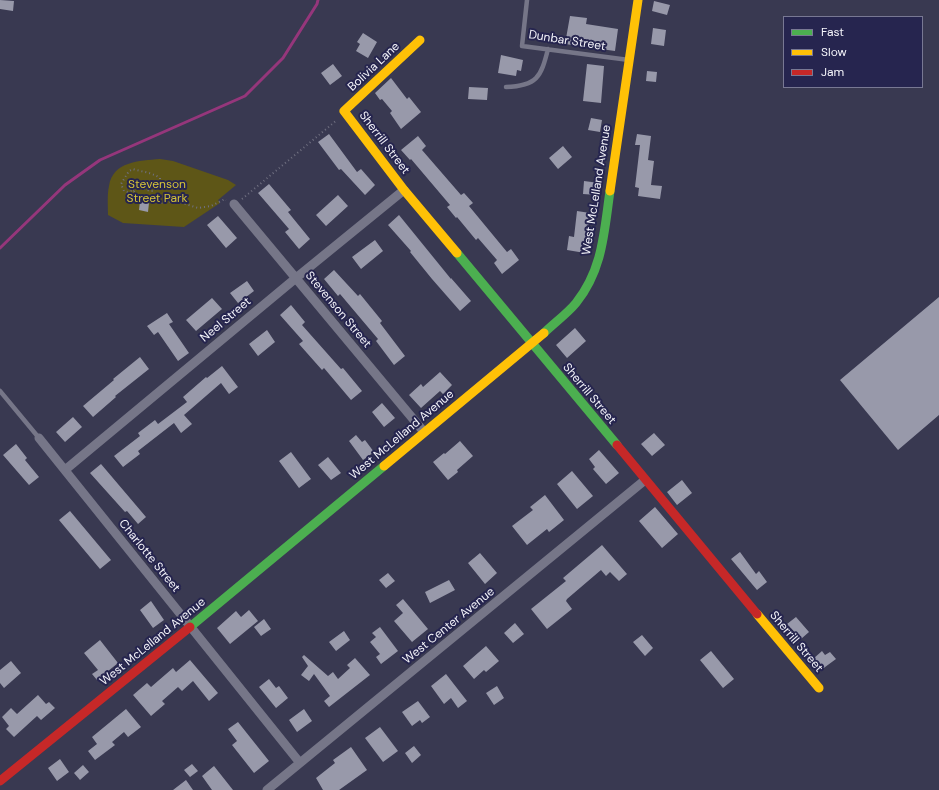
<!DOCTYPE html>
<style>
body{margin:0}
#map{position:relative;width:939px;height:790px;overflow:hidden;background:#393951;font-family:"DM Sans",sans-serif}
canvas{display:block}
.legend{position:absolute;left:783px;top:16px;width:140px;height:72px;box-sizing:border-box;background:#26254f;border:1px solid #787893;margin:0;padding:5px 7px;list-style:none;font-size:12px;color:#f4f4fa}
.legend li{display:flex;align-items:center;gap:8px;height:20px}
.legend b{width:20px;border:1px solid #787893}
</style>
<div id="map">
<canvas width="939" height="790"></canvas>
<ul class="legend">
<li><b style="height:5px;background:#4caf50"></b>Fast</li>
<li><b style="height:5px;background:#ffc107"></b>Slow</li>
<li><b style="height:5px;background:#c62828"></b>Jam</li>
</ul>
</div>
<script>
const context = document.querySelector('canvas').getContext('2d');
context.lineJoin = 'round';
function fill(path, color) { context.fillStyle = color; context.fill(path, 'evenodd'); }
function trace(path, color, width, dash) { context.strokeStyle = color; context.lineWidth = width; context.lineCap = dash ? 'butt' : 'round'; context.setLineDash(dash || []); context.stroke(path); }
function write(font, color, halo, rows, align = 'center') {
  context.font = font + ' "DM Sans",sans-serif'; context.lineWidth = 4; context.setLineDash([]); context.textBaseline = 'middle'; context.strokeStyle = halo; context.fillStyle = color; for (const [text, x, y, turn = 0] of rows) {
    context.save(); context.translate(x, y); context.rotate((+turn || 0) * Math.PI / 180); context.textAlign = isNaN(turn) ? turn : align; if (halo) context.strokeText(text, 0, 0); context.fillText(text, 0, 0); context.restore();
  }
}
fill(new Path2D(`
 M160,159L173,161L228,180L236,185L218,200L220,203L184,227L123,223L108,215C108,206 107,195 109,186C113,161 139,161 160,159Z`), '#5e5617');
trace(new Path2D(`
 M0,248L65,185L100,160L245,96L283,58L317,4L318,0`), '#95367b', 3);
fill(new Path2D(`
 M0,0L14,1L13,11L0,9Z
 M654,1L670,5L667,15L652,11Z
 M570,16L587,18L586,24L618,29L615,51L565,44Z
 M653,28L666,30L664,46L651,44Z
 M363,33L377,42L368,58L356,51L360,44L357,42Z
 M501,55L523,60L521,71L517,70L516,76L498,73Z
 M333,64L342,76L330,85L321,73Z
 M587,64L604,66L601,103L583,101Z
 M647,71L657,72L656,82L646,81Z
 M391,78L407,99L409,97L421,112L401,129L390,113L392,111L382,99L380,100L375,93Z
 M469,87L488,88L487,100L468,99Z
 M591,118L602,120L600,132L588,130Z
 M329,134L357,172L361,169L375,185L365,195L341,169L339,170L318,142Z
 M637,134L651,136L648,160L654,161L651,185L662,186L660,199L638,196L639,188L635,187L640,145H635Z
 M418,136L426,146L422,150L461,195L464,193L473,203L469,206L507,252L511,249L519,260L502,274L494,263L497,260L478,238L476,240L457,217L456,218L447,207L450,205L411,159L410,160L401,150Z
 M563,146L572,157L558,169L549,158Z
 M584,181L599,183L597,195L583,194Z
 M269,184L291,210L288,212L310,239L299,249L285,232L289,229L258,193Z
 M338,195L348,206L326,226L316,215Z
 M140,201L149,203L148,212L139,210Z
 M577,211L590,213L585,253L567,250L569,236L574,237Z
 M399,215L451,279V278L471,301L460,311L432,279L410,252L411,251L388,225Z
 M218,216L237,238L226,248L207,225Z
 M375,240L383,251L361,269L352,257Z
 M334,270L358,296L360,294L382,321L380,323L405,356L394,365L376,341L378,339L340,294L338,296L324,279Z
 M247,281L254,291L238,303L230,293Z
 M939,297V415L898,450L840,380Z
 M212,298L222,309L196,331L186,320Z
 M291,305L305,322L302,325L341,369L343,368L362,391L351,400L324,368L322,370L299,344L303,341L280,315Z
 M167,313L173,322L169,324L189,353L178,361L158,332L154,335L147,326Z
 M575,328L586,341L567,358L556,345Z
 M267,330L275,342L258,356L249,344Z
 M140,357L149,369L115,396L116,397L93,417L83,406L114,380L113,379Z
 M222,366L238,387L229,394L221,383L184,415L192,424L181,433L174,423L138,451L140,454L123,467L114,456L140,436L138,433L155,420L158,424L187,402L183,397L206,377L207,378Z
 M440,372L452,385L443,394L440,391L421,408L409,395L421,384L423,387Z
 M382,403L395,418L384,427L372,412Z
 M73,417L82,427L65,442L56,432Z
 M654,433L665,445L652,456L641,444Z
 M356,435L362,442L365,440L374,452L363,460L349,441Z
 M460,441L473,456L457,470L458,472L448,480L433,462L444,453L445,454Z
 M16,444L27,458L25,460L39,477L29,485L3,455Z
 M599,450L619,473L606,484L593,469L595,467L589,459Z
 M291,452L311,479L299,488L279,461Z
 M328,457L341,473L331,480L318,465Z
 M101,464L146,517L138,524L127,511L125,512L90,473Z
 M572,471L593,496L577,509L557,484Z
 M682,480L692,493L677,505L667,492Z
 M545,495L564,520L549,532L547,529L527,545L512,526L533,510L530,507Z
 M655,507L678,534L662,548L639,521Z
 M70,511L111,560L100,569L59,520Z
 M602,545L627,574L619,581L610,572L606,576L601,570L567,599L566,601L572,609L547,629L531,609L566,581L563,578Z
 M740,552L756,574L759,571L767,582L757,590L731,559Z
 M480,553L497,573L485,584L468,563Z
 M388,573L395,581L386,588L379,580Z
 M449,580L455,590L430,603L425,592Z
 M403,599L428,629L412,642L394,621L403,613L396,605Z
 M151,601L164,620L153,628L140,610Z
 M249,610L258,621L230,644L217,628L236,611L241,617Z
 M796,617L809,632L801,639L787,624Z
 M264,619L271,629L261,636L254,627Z
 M515,623L524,634L513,643L504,633Z
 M380,627L398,651L381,664L376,657L380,654L370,642L376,637L372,633Z
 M344,631L350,640L336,651L329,642Z
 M642,635L653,648L645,656L633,642Z
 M100,640L118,663L97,680L92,674L98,670L84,653Z
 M486,646L499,661L486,672L484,670L474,679L463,666Z
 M711,651L734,679L723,688L700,660Z
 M822,651L825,655L830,652L836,659L821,670L813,659Z
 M304,655L328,676L333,672L338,679L350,668L347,665L355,658L370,675L329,707L324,701L330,696L314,674L309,681L301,675L308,666L302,657Z
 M190,660L218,693L209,701L193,681L182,691L178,687L162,701L165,704L151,716L133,695L147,683L151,687L173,668L176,672Z
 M11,661L21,673L4,688L0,683V670Z
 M446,674L467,701L458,708L451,698L444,704L431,686Z
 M269,679L276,688L279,686L288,698L276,708L259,687Z
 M497,686L504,698L494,705L486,693Z
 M38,695L46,704L49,702L55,708L41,720L37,716L14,737L6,729L9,726L2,717L11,708L17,714Z
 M418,701L430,717L422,723L420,720L412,726L402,712Z
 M126,709L141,727L128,737L124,732L112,742L115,745L95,760L88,751L97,744L92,737Z
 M304,709L312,721L297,732L289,720Z
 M238,722L269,761L254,773L232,745L237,741L228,729Z
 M380,727L398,751L383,762L365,738Z
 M414,746L421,755L412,763L405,753Z
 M351,747L367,770L339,790H323L316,778L335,763L333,760Z
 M60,759L69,772L57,781L48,768Z
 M192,764L198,771L190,777L184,770Z
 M83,765L89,772L80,780L74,773Z
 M214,766L233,790H212L202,776Z
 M186,780L193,790H173Z`), '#9899aa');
trace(new Path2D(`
 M133,190L139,187L150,191H154L160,181V178C151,172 142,172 133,169L129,171L121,184L124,191L127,192L133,190L139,199L160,203L176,201L198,208L211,206L225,199L226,200
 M242,199L337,120`), '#707081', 2, [1, 3]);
trace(new Path2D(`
 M527,0L522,46L629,60
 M506,87C537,86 541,77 548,49
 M0,391L39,438`), '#767688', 4.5);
trace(new Path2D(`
 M234,204L424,432
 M39,438L300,763
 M65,470L296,278L404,190
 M267,790L645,480`), '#767688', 9);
trace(new Path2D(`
 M457,253L617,445
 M544,333C554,323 567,314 576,303C603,269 604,232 610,191
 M190,627L384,466`), '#4caf50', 9);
trace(new Path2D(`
 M420,40L344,111L404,190L457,253
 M610,191L638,0
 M384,466L544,333
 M757,614L819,688`), '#ffc107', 9);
trace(new Path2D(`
 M617,445L757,614
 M0,781L190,627`), '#c62828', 9);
write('12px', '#f4f4fa', '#26254f', [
 ["Dunbar Street",567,41,9],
 ["Bolivia Lane",374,67,-43],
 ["Sherrill Street",384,143,53],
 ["West McLelland Avenue",597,190,-81],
 ["Stevenson Street",338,310,50],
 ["Neel Street",226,320,-40],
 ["Sherrill Street",589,394,50],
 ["West McLelland Avenue",402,435,-40],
 ["Charlotte Street",149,556,51],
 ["West Center Avenue",449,626,-39],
 ["West McLelland Avenue",153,642,-39],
 ["Sherrill Street",796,642,50]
]);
write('12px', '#d5c338', '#26254f', [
 ["Stevenson",157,185],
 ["Street Park",157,199]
]);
</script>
